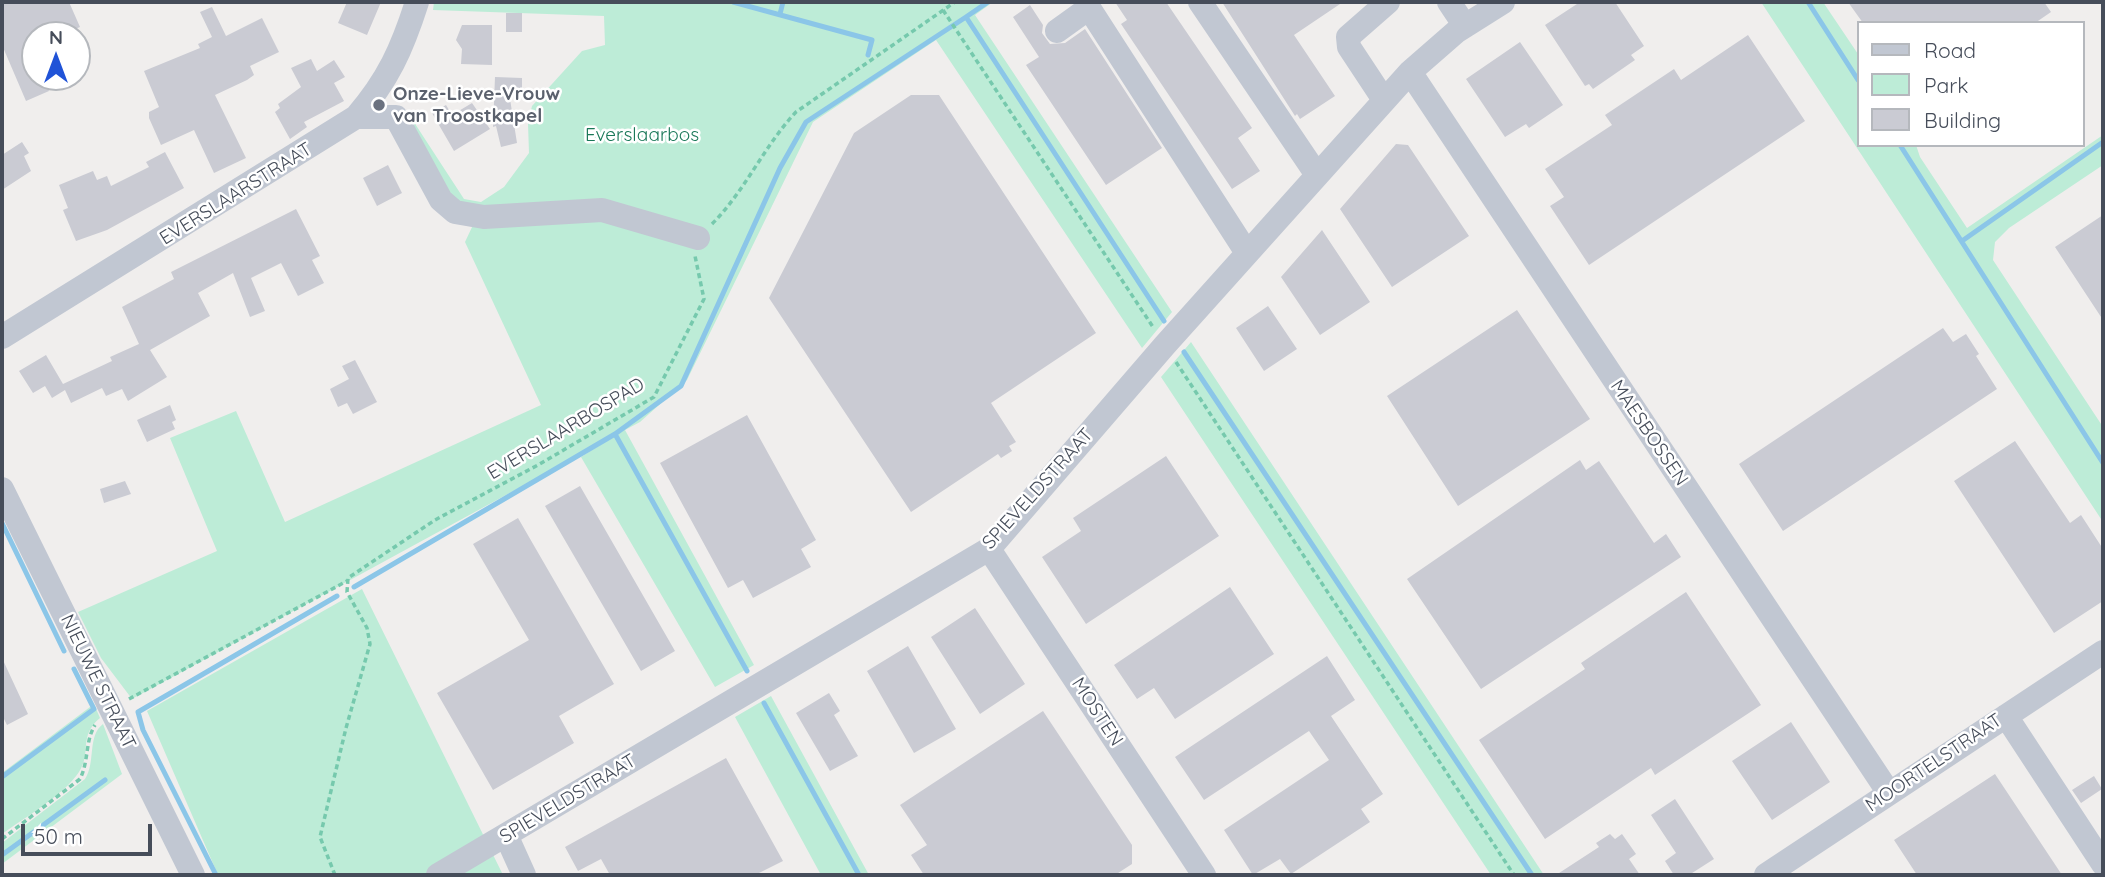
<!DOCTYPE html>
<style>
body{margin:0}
#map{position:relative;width:2105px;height:877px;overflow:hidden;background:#f0eeed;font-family:Quicksand,sans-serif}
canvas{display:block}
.frame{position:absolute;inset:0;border:4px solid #464d5a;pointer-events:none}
.legend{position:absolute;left:1857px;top:21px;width:228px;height:126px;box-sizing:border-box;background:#fff;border:2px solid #b5b8bd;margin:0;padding:9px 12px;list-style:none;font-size:21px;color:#464d5a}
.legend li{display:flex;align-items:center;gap:14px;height:35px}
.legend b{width:35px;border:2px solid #b5b8bd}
.north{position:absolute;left:21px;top:21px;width:70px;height:70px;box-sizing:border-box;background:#fff;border:2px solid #b5b8bd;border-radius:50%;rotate:0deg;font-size:19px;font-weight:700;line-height:28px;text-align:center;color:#464d5a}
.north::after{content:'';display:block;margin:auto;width:24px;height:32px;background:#2053d7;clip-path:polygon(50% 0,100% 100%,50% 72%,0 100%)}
.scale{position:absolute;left:21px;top:824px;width:131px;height:32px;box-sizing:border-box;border:4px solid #464d5a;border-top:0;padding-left:9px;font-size:21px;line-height:24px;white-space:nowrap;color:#464d5a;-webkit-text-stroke:5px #fff;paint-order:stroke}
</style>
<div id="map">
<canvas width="2105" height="877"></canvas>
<div class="frame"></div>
<ul class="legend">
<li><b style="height:9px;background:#c1c7d2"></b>Road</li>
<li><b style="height:19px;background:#bdecd7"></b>Park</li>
<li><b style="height:19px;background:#cacbd3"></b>Building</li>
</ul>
<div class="north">N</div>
<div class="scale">50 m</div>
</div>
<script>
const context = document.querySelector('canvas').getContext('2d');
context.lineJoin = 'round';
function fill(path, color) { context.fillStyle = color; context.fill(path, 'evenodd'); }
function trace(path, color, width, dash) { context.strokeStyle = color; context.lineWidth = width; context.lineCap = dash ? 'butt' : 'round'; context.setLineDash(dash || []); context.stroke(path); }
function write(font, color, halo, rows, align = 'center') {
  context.font = font + ' Quicksand,sans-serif'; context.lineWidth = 5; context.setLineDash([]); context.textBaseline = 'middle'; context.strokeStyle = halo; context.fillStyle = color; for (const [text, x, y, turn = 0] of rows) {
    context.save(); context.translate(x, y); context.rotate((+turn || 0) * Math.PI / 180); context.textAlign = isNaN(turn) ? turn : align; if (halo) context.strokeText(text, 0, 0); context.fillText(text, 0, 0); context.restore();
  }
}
fill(new Path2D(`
 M434,2H993L975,15L1172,312L1142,348L936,40L813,122L687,380L640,422L625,430L754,665L715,687L581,457L616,435L132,699L101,658L78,612L217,551L170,438L236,411L285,522L541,405L465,242L473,225L390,124L408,113L464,199L481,202L504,187L529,153L528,124L532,106L582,51L605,45L604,16L433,10Z
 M1761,2H1823L1858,54V145H1916L1920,157L1967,228L2103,135V165L2009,228L1995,242L1993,260L2103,427V522Z
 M1191,342L1544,875H1491L1161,377Z
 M362,589L503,875H218L147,711Z
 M771,696L869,875H821L735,717Z
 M94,704L100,718C78,736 92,752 79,772C64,795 24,818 2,834V773Z
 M103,724L122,774L2,864V843L85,779C96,762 87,736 103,724Z`), '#bdecd7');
trace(new Path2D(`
 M733,2L872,40L868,55
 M988,2L966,17L1164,321
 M1808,2L1858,80
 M780,14L783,2
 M1900,145L2103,463
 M1962,241L2103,142
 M1184,352L1532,875
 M2,523L64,651
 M354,587L615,434
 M747,671L615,434L681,386L780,168L806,122L966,17
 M764,703L859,875
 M2,777L94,709L74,669
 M2,855L105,780
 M216,875L143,730L138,712L337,596`), '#8bc6e8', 5);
fill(new Path2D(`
 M2,2H69L80,27L61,35H35V77H43L49,91L26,101L2,45Z
 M347,2H381L367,35L338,23Z
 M1115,2H1166L1252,128L1238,138L1260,171L1232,189L1121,24L1127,20Z
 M1222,2H1343L1294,35L1335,96L1300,119L1297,114L1295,116Z
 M1580,2H1615L1644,46L1631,55L1635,60L1593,89L1589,84L1585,86L1545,25Z
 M1848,2H2044L2051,12L2035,23H1863Z
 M1030,5L1043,25L1042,33L1050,44L1065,43L1085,29L1162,148L1106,185L1026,65L1039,57L1013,17Z
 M212,7L226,36L262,18L279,52L250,66L254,75L247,80L215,95L246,158L214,173L194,130L161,145L149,118V112L159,107L144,71L200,48L198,44L212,37L200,12Z
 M506,13H522V32H506Z
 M462,25H492V65L461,64L462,49L456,40Z
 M1748,35L1805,121L1589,265L1550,206L1564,197L1545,169L1612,125L1605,115L1674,69L1681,80Z
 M1520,42L1563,105L1529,128L1526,124L1505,137L1466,79Z
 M311,59L317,71L334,60L345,77L334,83L344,101L304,122L307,127L290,139L275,112L280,108L278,104L301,87L291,68Z
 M495,77L522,78V90L510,99L517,143L501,147L496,126L493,127Z
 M911,95H939L1096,333L991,403L1016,442L1009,446L1012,451L1001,458L998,454L911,512L769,298L854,133Z
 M472,103L490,129L454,151L432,113L446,105L452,115Z
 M22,142L29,153L24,156L31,171L2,190V155Z
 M1396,144L1408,145L1469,236L1392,287L1340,209Z
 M165,152L184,188L107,230L76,241L63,210L68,208L59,185L93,171L97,180L107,176L111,186L149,167L146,162Z
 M388,165L402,193L377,206L363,178Z
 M296,209L320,256L312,260L324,283L298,296L281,263L251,278L265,311L250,317L233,273L198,293L210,316L150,350L167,377L128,401L122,389L106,396L102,388L71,403L65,390L52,398L45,386L33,393L19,371L46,355L63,384L112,361L110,357L139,344L122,307L174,279L171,272Z
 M2103,215V320L2055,247Z
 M1322,230L1370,302L1320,335L1281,277Z
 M1268,306L1297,349L1264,371L1236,328Z
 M1517,310L1590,419L1458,506L1387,396Z
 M1943,328L1953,342L1966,334L1979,354L1976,356L1997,389L1783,531L1739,464Z
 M355,360L377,402L353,414L347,403L338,407L330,389L349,379L342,366Z
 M170,405L176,420L172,422L175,429L147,442L137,420Z
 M747,415L816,540L801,549L811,567L753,598L743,580L728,588L660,463Z
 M2015,441L2070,523L2081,515L2103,549V601L2054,633L1954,481Z
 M1166,456L1219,536L1086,624L1042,557L1081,531L1073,518Z
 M1580,460L1586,470L1599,461L1654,543L1666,534L1681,557L1481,689L1407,579Z
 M125,481L131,494L104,503L100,489Z
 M580,486L675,651L641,671L545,506Z
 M518,518L614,684L559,716L574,743L493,790L437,693L529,640L473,544Z
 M1230,587L1274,654L1175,719L1154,688L1137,699L1114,665Z
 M1686,592L1761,705L1655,775L1651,768L1545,839L1479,740L1585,669L1581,663Z
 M975,608L1025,684L980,714L931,637Z
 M908,646L956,729L914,753L867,671Z
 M1327,656L1355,700L1331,716L1383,794L1361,809L1370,822L1291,874L1280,859L1253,875L1224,830L1329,760L1309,731L1204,800L1175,757Z
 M2,658L28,714L7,725L2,715Z
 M829,693L840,711L834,715L858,756L830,771L796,713Z
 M1043,711L1132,845V864L1115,875H924L911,855L927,845L900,805Z
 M1791,722L1830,782L1772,820L1732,761Z
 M726,758L783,861L755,875H610L601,859L578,871L565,847Z
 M1995,774L2062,875H1917L1894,840Z
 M2094,776L2102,789L2081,803L2072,790Z
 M1675,799L1714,859L1689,875H1674L1665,861L1676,853L1651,815Z
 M1610,834L1615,839L1622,834L1636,854L1629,859L1640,875H1556L1599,847L1596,843Z`), '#cacbd3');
trace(new Path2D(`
 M943,10L1153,327
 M712,224C745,191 764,146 796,112L955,2
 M1176,362L1514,875
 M129,699L347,581
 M2,839L80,779C89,761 85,741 95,725
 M335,875L320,837L346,728L370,644L367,628L347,592L348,578L435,520L538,465L654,397L704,299L695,256`), '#76c9ad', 3.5, [5, 3.5]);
trace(new Path2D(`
 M1200,2L1317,175
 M1449,2L1465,26
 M1057,31L1089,8L1247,253
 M1410,72L1889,793
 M1384,100L1349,47L1348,37L1388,2
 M356,117H396L441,200L455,212L484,217L602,210L698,238
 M2,337L356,117C388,80 402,49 417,2
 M2,489L193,875
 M989,549L1204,875
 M2006,716L2103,864
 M506,835L524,875
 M438,875L989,549L1165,345L1410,72L1457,31L1503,2
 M1766,875L2103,652`), '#c1c7d2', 24);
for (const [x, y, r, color] of [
 [379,105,7,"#6b7280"]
]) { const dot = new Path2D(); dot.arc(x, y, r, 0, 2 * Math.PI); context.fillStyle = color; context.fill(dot); trace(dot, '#fff', 2.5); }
write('bold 19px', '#5b616d', '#fff', [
 ["Onze-Lieve-Vrouw",393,94],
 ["van Troostkapel",393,116]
], 'left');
write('19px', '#1a7858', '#fff', [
 ["Everslaarbos",642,135]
]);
write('19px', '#464d5a', '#fff', [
 ["EVERSLAARSTRAAT",236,194,-32],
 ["EVERSLAARBOSPAD",566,429,-31],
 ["MAESBOSSEN",1649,433,56],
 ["SPIEVELDSTRAAT",1038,489,-48],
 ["NIEUWE STRAAT",98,682,64],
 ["MOSTEN",1097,712,57],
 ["MOORTELSTRAAT",1934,763,-34],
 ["SPIEVELDSTRAAT",568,799,-31]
]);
</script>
